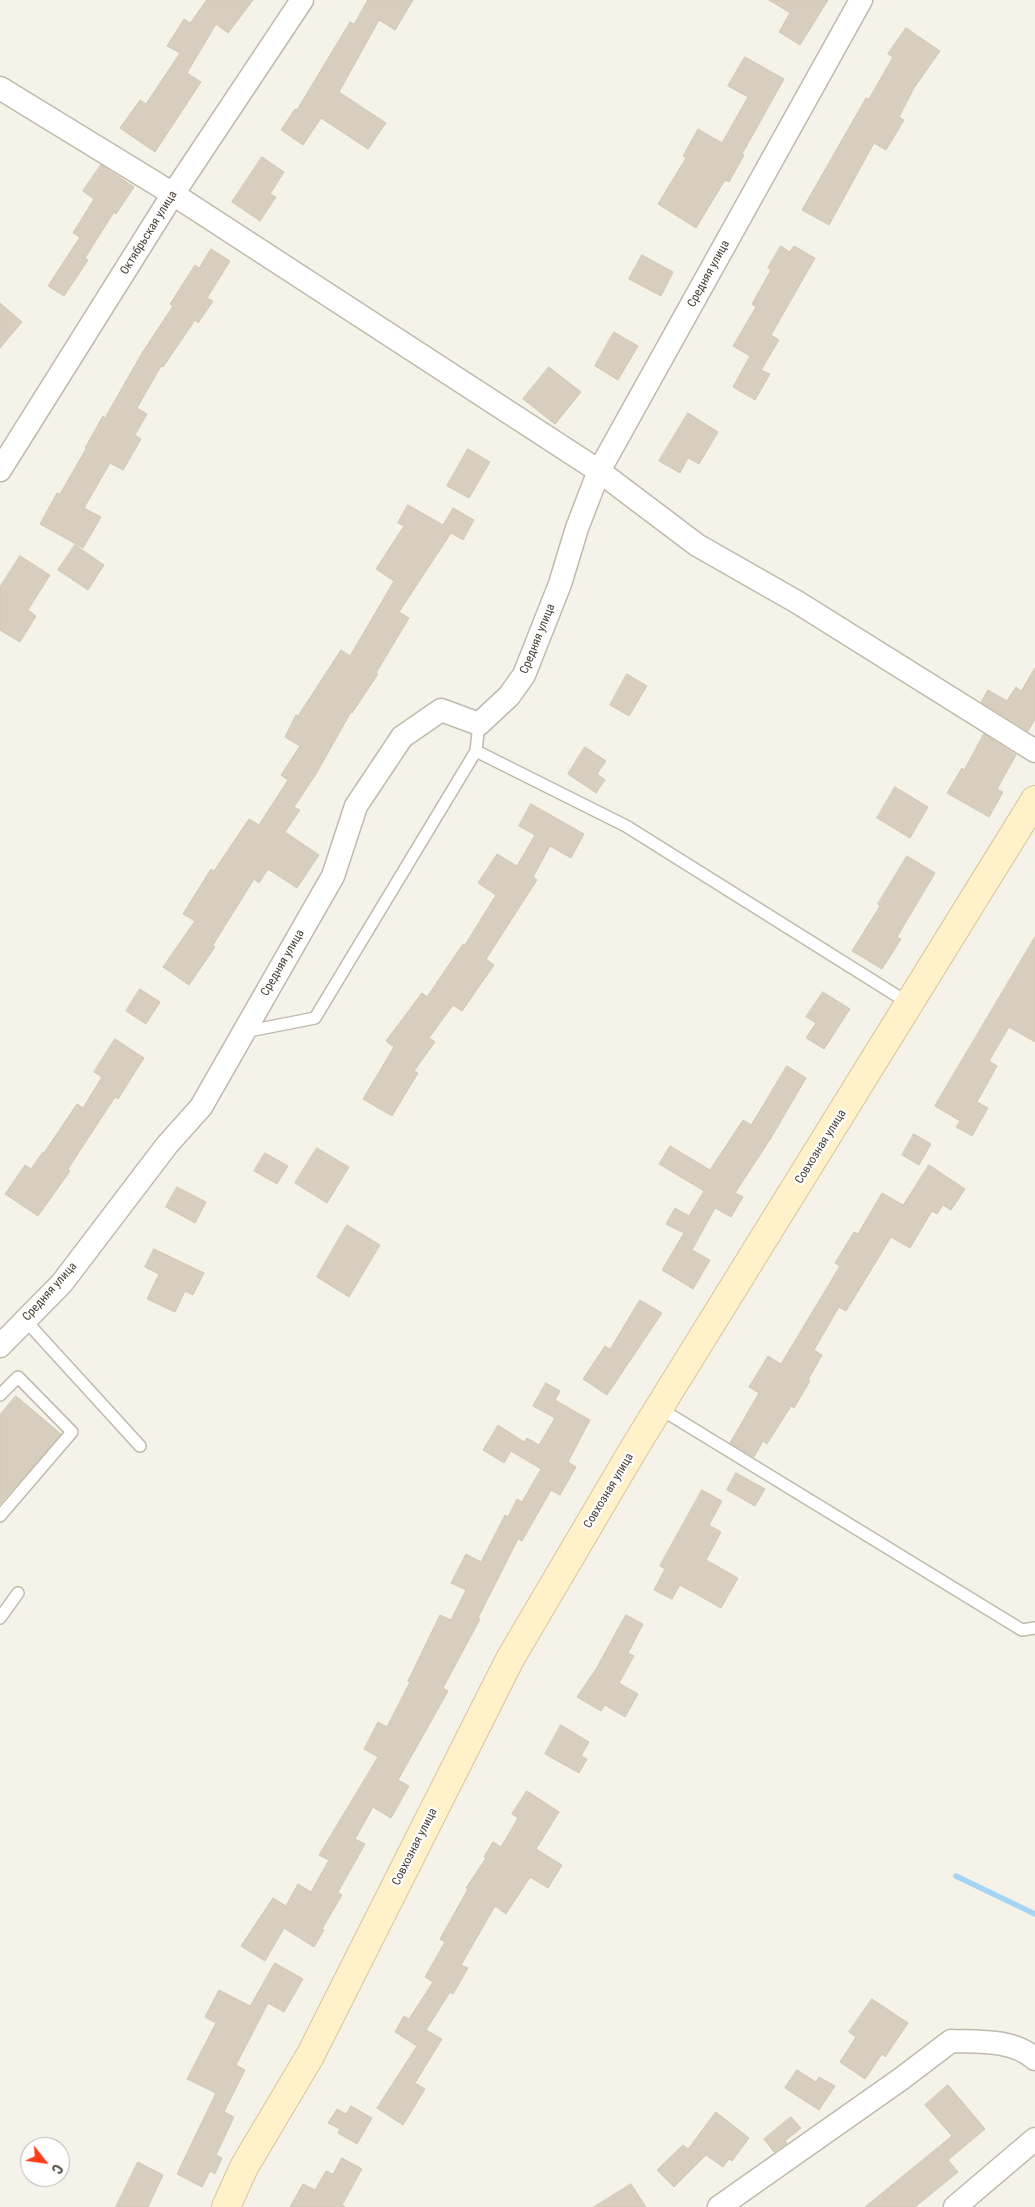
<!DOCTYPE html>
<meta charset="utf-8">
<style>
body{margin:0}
#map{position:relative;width:1035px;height:2207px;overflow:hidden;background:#f5f2ea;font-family:"Roboto Condensed",sans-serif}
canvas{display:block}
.north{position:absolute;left:20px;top:2137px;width:50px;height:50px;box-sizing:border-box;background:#fff;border:1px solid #b7b4af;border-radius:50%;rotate:120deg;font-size:14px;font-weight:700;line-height:20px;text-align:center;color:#4a4338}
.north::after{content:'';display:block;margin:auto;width:18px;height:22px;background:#ff3918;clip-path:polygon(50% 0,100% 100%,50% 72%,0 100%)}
</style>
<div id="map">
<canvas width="1035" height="2207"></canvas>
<div class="north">С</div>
</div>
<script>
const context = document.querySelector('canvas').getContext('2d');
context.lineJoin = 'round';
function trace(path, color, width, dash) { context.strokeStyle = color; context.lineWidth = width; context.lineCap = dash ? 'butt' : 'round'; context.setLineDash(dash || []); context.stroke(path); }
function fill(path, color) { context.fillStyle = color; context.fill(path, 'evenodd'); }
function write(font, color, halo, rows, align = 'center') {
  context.font = font + ' "Roboto Condensed",sans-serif'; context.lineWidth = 4.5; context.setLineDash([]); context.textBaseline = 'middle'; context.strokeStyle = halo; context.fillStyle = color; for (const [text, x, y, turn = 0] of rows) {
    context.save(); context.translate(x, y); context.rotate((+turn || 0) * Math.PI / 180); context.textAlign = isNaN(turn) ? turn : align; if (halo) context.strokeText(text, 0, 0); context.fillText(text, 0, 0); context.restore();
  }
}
trace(new Path2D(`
 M956,1876L1035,1914`), '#a6d4f3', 5.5);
const building = new Path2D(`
 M207,0H253L228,33L216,24L187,73L201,82L155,152L120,128L140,100L146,104L180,53L167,46L184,19L190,23Z
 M368,0H413L395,30L379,20L339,92L386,123L368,149L321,118L303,145L281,130L295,109L297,110L350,22L354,24Z
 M769,0H828L800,45L779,32L790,13Z
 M906,28L940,51L914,88L899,117L904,120L886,150L874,143L829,225L802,210L866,98L869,99L893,57L888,54Z
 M745,57L784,79L742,154L744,155L729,182L725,180L696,228L658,204L686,158L683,156L698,129L722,143L748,97L728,86Z
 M262,157L284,172L270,194L276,197L260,221L232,202Z
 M101,165L134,187L116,214L114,212L85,258L88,260L64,296L48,286L80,237L73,233L94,199L83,191Z
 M781,246L790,252L794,246L815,258L771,335L779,340L761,370L770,374L755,400L733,387L750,356L733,346L756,307L752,304L771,270L768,268Z
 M211,249L230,261L207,298L213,301L198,323L195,320L163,367L161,366L137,408L147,414L135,435L141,439L123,470L110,463L84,508L101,517L83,548L40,524L57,493L60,494L86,449L85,448L103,416L105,418L142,353L173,306L170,304L195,265L199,268Z
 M642,255L673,272L661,296L629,279Z
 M0,303L22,322L0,348Z
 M614,332L638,346L618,380L595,366Z
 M549,367L581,392L555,424L523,399Z
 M688,413L718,432L699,464L688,458L680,473L659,461Z
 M468,449L490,462L469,498L447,486Z
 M408,505L443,525L453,508L474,520L463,540L451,533L399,612L409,618L376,673L378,674L352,713L351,712L316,774L294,807L300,810L285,832L319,855L297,888L268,869L259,883L254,879L213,945L215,947L189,985L163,967L195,921L183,914L211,869L214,871L249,819L259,825L288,780L281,775L300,746L285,737L296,715L298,716L341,650L350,656L394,581L376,569L404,526L398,523Z
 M75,545L104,565L88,590L58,570Z
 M20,556L50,575L28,610L36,616L20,642L0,630V587Z
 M1035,668V719L1028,731L981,702L988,690L1007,701L1016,687L1021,691Z
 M627,674L647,686L629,716L610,705Z
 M984,734L1016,755L997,789L1003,792L989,817L947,793L962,768L964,770Z
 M585,747L606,761L597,774L605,780L596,793L568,774Z
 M895,787L928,807L910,838L877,818Z
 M531,804L584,834L571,858L550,846L533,877L537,880L486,959L494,965L462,1011L453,1005L429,1038L435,1042L414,1071L418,1073L392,1116L363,1099L394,1047L386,1041L422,993L427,997L463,944L465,945L496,895L478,883L497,854L517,866L535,835L519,826Z
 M907,856L935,873L897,937L901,939L882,969L852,951L880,906L878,904Z
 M1035,937V1042L1009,1027L989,1061L997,1066L977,1102L988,1108L972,1136L956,1127L960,1121L935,1106Z
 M140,989L160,1002L146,1024L126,1011Z
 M823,992L850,1009L824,1049L806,1038L816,1023L806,1017Z
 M115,1039L144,1058L118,1099L115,1097L68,1169L70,1171L38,1216L5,1194L25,1165L31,1169L43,1152L44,1153L77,1104L83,1108L102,1077L94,1072Z
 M787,1066L806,1078L771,1138L735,1193L743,1197L731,1217L715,1208L692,1250L710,1260L693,1289L662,1270L684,1233L666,1224L675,1208L689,1216L704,1191L659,1164L670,1146L710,1170L743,1120L751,1125Z
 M914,1134L931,1144L919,1165L902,1155Z
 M317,1148L349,1167L327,1203L295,1183Z
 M265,1153L288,1166L277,1184L254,1171Z
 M929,1165L965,1189L951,1210L943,1205L937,1214L932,1211L910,1248L891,1237L846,1311L839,1307L814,1350L822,1355L808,1380L810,1381L794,1408L791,1406L767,1444L763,1441L754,1457L730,1443L759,1393L749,1387L768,1356L781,1364L840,1266L835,1263L854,1232L858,1234L882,1193L903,1205Z
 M177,1187L206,1202L195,1223L166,1207Z
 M347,1225L380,1245L349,1297L317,1277Z
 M154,1249L204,1273L193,1295L185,1291L175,1312L147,1299L159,1274L145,1267Z
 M640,1300L662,1313L607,1395L583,1379L605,1346L610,1349Z
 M546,1383L560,1391L555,1400L590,1420L568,1462L576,1467L560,1495L551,1490L522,1541L518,1539L478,1618L480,1619L443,1688L448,1691L398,1780L409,1786L391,1818L373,1807L355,1839L365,1844L338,1892L342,1895L322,1929L324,1930L314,1947L284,1928L265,1961L241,1946L273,1898L286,1906L298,1884L311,1892L329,1860L319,1855L378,1757L364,1749L378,1722L387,1727L410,1682L408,1681L440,1615L451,1620L466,1590L451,1583L466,1554L481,1562L505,1515L508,1517L517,1499L522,1502L541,1469L511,1451L504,1463L483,1450L498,1425L524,1442L527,1438L539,1445L555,1418L533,1406Z
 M16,1396L61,1434L0,1504V1415Z
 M736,1473L765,1489L755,1506L727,1490Z
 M702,1490L722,1501L709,1525L721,1532L706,1560L738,1578L721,1608L680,1585L672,1599L654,1590L665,1569L660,1566Z
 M626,1615L643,1624L628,1653L634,1656L619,1683L638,1694L625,1717L605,1705L601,1711L577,1697L596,1669Z
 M561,1725L589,1742L581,1756L587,1759L579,1773L545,1754Z
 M527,1791L559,1812L536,1849L562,1865L548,1888L530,1877L506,1914L495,1906L461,1965L468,1968L453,1994L450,1992L426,2030L442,2039L415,2083L425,2089L403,2125L377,2108L417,2046L395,2032L404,2016L409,2019L433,1982L425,1977L445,1942L440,1939L468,1889L466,1888L486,1858L484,1857L493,1842L501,1847L518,1818L512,1814Z
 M275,1963L303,1979L284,2012L268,2003L236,2065L245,2070L224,2112L234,2117L216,2155L222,2158L215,2174L210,2171L202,2187L177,2174L216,2093L187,2079L216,2023L205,2017L219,1990L250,2006Z
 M872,1999L908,2023L885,2057L882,2054L865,2079L840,2062L856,2037L849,2032Z
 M797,2070L816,2082L819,2077L835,2086L819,2110L785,2088Z
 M948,2085L985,2129L948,2160L958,2172L915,2207H865L952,2136L925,2105Z
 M351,2106L372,2118L357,2144L338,2133L340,2129L328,2123L337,2109L346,2114Z
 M716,2112L749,2138L732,2161L729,2159L723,2167L706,2155L674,2187L657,2170L683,2145L688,2149Z
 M791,2117L801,2128L785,2141L787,2143L774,2152L764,2139Z
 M342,2158L362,2169L342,2205L345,2207H290L303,2184L315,2190L326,2171L333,2174Z
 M138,2162L163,2175L148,2207H116Z
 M631,2184L646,2207H594Z`);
fill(building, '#d8cebf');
trace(building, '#d3c6b2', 1);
const lane = new Path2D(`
 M479,724L476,751L626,826L910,1004
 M244,1032L315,1018L476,751
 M25,1320L140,1446
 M0,1395L18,1377L72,1432L0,1516
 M659,1408L1022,1630L1035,1628
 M0,1618L18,1593`);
const street = new Path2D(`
 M0,88L173,194L599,471L697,545L797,602L1035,751
 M0,470L173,194L302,0
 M0,1346L62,1283L167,1145L201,1107L333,876L356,806L402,737L441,710L479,724L509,696L524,675L560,584L577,528L599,471L861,0
 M719,2207L901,2079L951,2041C979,2042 1013,2039 1035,2059
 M955,2207L1035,2139`);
const secondary = new Path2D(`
 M226,2207L244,2167L310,2056L510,1659L636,1445L1035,800`);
trace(lane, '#c1baac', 14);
trace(street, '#c1baac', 25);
trace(secondary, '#d6c699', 30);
trace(lane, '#fff', 11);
trace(street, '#fff', 22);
trace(secondary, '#fff2cb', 28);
write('12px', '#4a4338', '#fff', [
 ["Октябрьская улица",149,233,-58],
 ["Средняя улица",709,274,-61],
 ["Средняя улица",538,639,-68],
 ["Средняя улица",283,963,-60],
 ["Совхозная улица",821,1147,-58],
 ["Средняя улица",50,1292,-48],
 ["Совхозная улица",609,1491,-59],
 ["Совхозная улица",415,1847,-63]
]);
</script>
